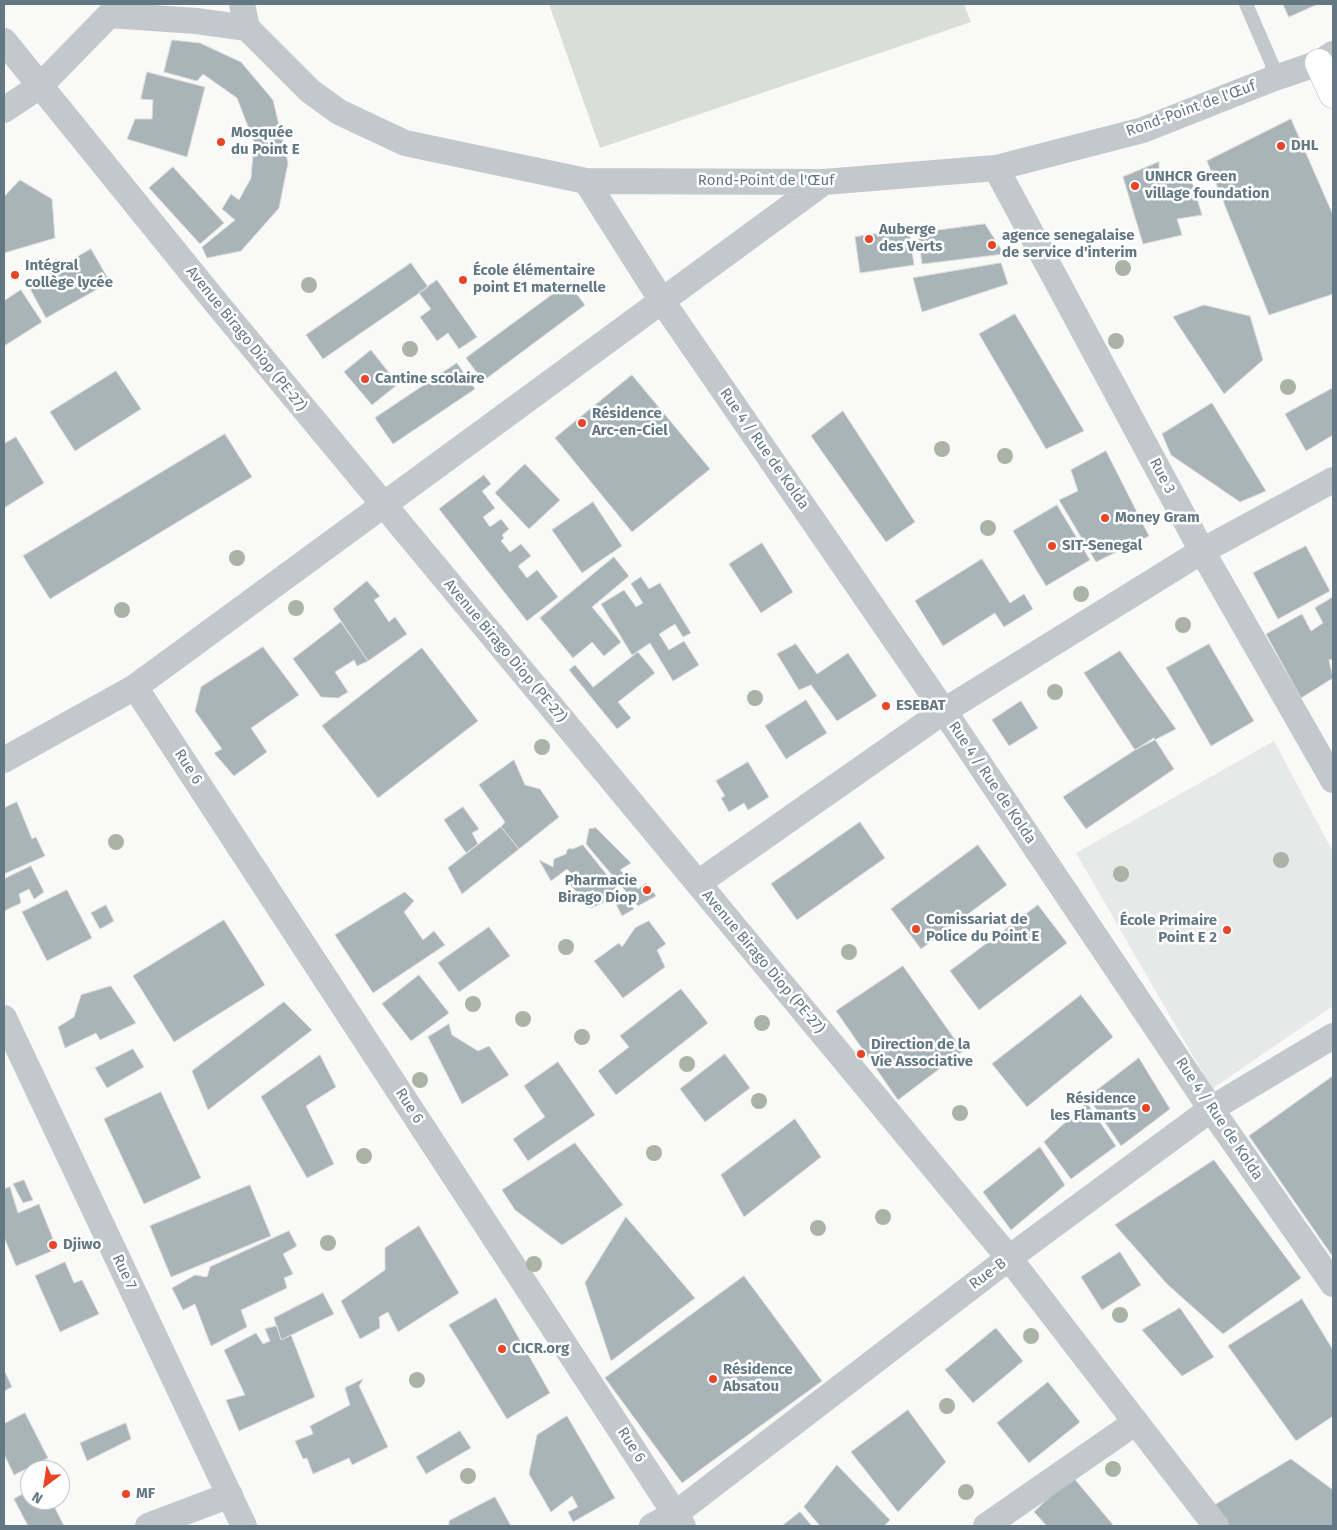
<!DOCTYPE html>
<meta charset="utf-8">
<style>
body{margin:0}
#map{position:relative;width:1337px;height:1530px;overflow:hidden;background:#f9f9f7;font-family:"Fira Sans",sans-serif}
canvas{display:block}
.frame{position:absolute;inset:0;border:5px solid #637883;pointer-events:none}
.north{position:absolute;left:20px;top:1460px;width:50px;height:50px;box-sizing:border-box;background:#fff;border:1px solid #c1c9cd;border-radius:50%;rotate:211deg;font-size:14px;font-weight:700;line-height:20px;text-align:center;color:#637883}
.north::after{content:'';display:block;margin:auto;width:18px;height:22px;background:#ea4427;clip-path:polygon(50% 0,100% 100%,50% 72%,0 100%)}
</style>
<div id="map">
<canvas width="1337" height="1530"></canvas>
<div class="frame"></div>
<div class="north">N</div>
</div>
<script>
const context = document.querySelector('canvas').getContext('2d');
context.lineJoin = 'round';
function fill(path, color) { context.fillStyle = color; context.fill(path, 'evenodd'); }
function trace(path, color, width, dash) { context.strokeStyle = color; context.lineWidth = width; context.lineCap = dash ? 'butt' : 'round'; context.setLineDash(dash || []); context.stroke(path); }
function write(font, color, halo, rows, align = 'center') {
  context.font = font + ' "Fira Sans",sans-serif'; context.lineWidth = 5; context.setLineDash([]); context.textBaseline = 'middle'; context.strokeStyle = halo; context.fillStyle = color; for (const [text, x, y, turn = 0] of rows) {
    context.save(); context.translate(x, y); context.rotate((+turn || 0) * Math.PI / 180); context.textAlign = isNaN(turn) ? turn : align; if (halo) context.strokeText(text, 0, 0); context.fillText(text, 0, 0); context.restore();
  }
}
fill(new Path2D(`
 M1274,741L1333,852V1006L1212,1089L1076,853Z`), '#e7e9e8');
fill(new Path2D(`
 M549,4H964L971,22L600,148Z`), '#dadfd6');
const building = new Path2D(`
 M1283,4H1318L1289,17Z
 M172,40L200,43L241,62L273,100L288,163L279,208L241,251L207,258L202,247L235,220L222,209L231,194L239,200L251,178L254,142L237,98L203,74L197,81L164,72Z
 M147,72L205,87L187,157L127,139L135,119H152L153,100L141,99Z
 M1291,119L1333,215V294L1269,315L1207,161Z
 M1159,162V174L1188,168L1202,215L1177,219L1182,235L1143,244L1123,177Z
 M173,167L224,223L200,244L149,188Z
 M20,180L52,199L55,238L4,253V197Z
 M985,224L1004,254L922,264L918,233Z
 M909,229L914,265L860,273L855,237Z
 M91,249L110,282L46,318L28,285Z
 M411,263L428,287L323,359L306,335Z
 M1001,263L1008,284L922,312L913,278Z
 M437,280L477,337L459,349L448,333L437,341L420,317L431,309L419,293Z
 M568,283L585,305L483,381L466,358Z
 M21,290L42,322L4,346V301Z
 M1204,305L1250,316L1263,360L1224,394L1173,317Z
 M1015,314L1084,431L1046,449L979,334Z
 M371,350L398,384L372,405L344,372Z
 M457,363L475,389L393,444L375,418Z
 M116,371L141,409L75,451L50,412Z
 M632,375L710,469L632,532L555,438Z
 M1333,388V435L1306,451L1285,414Z
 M1212,403L1266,491L1240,502L1171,455L1162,434Z
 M843,411L915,522L886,542L811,436Z
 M225,434L252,477L50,599L23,556Z
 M16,437L44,483L4,508V444Z
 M1106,451L1149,536L1096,562L1059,500L1078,491L1071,470Z
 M525,464L560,500L529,529L495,493Z
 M484,475L491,484L482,491L495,508L483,517L490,527L501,519L509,529L502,535L504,538L501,541L510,552L521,544L531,556L518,566L527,578L537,570L558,597L527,621L439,509Z
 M593,502L622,546L582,573L552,530Z
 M1057,505L1090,560L1046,586L1013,531Z
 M762,543L793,592L761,613L729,564Z
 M1306,546L1330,591L1278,619L1253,573Z
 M614,557L629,576L592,607L621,642L604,656L592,642L573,658L540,618Z
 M982,559L1010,603L1024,594L1033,609L1004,627L995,613L943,646L915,601Z
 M641,577L649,589L660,583L691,633L683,637L675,624L659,634L669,650L684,641L699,665L673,681L650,643L632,655L601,604L624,590L636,607L643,603L631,584Z
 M367,581L380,596L374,600L389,622L395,617L407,634L368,661L333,609Z
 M1333,597V659L1329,660L1333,678L1301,698L1266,634L1302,614L1311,631L1323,623L1315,608Z
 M341,622L368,661L357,666L354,660L335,672L348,692L338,698L321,697L293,659Z
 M796,644L817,674L848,653L877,696L837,721L811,685L799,690L777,654Z
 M1209,644L1254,721L1211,746L1166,668Z
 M263,647L299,695L251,728L267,752L234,776L214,753L222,749L195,711L201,687Z
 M422,648L478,721L378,798L322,726Z
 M1120,651L1176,729L1135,750L1084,673Z
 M638,652L655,673L618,702L631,718L617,729L569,670L575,665L593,687Z
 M806,700L827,733L786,759L765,726Z
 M1021,701L1038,728L1009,746L992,720Z
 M1154,738L1174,769L1086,829L1063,797Z
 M514,760L525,785L540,789L559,817L519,849L501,827L505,822L479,785Z
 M748,762L769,797L748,810L744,803L729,812L721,798L725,796L716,781Z
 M17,802L32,839L36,837L45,856L4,874V808Z
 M463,807L479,829L472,833L478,844L466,853L444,820Z
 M860,822L885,858L797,920L771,884Z
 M501,827L519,849L462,894L448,868Z
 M596,828L631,863L620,870L638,889L646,883L656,896L638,906L586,844L589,829Z
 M583,845L634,909L622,916L615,902H605L591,908L564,878L571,873L567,869L551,881L539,860L553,867L554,859L566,854L567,850L570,848L572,849Z
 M978,845L1007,885L921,949L891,909Z
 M31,866L44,892L34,899L29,889L19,894L21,903L4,911V879Z
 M67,890L92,938L47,961L22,912Z
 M405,892L414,901L404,912L423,940L434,931L445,945L373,993L335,935Z
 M106,905L114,921L100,929L91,913Z
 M1038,905L1067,943L979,1010L950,971Z
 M224,920L265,985L174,1042L133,976Z
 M649,921L666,944L657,950L665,967L623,998L594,961L619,943L622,947L635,928Z
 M489,927L510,956L459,992L438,963Z
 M903,966L963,1051L898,1100L836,1011Z
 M419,975L449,1013L411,1041L382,1004Z
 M111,986L136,1023L100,1040L96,1033L65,1048L58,1027L74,1017L81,995Z
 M681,989L708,1023L616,1095L598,1071L629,1047L620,1036Z
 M1081,995L1113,1037L1027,1107L992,1064Z
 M284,1002L312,1030L208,1110L192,1071Z
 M449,1024L452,1035L478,1051L489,1046L509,1075L462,1104L428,1037Z
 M133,1049L144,1067L107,1088L95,1068Z
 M725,1054L750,1088L705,1122L680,1089Z
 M320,1055L336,1087L306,1106L334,1164L307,1178L261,1097Z
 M1139,1058L1170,1109L1121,1146L1088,1097Z
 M558,1062L595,1115L528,1161L513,1139L545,1117L524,1086Z
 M1333,1076V1257L1249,1136Z
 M161,1092L201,1178L144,1204L104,1119Z
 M1087,1103L1116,1146L1071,1179L1044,1142Z
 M795,1119L821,1157L744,1217L721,1175Z
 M575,1143L623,1205L562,1245L515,1210L502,1190Z
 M1040,1147L1065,1185L1011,1230L983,1192Z
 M1214,1160L1301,1278L1223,1334L1167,1284L1115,1225Z
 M24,1180L33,1200L23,1203L13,1184Z
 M250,1185L271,1236L171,1277L150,1226Z
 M10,1187L18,1213L39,1204L57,1249L16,1266L4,1237V1189Z
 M626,1217L695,1298L611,1361L585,1283Z
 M419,1226L459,1293L398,1332L388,1312L379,1317L380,1328L360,1339L341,1301L385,1270V1248Z
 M289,1231L297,1246L283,1254L293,1274L284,1278L287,1288L241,1310L247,1327L211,1346L195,1304L183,1310L172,1288L195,1275L207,1277L210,1267Z
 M1120,1252L1141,1285L1102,1310L1081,1277Z
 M65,1262L74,1283L82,1280L99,1314L60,1332L35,1276Z
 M744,1276L822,1381L682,1483L605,1378Z
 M323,1293L334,1314L281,1340L274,1318Z
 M496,1298L550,1393L507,1419L449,1325Z
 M1302,1299L1333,1350V1416L1296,1441L1228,1346Z
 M1180,1308L1214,1357L1182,1376L1142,1330Z
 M277,1326L281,1340L291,1335L315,1397L239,1431L226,1400L245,1395L224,1350L256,1333L263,1344L270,1341L265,1329Z
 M996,1328L1023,1361L973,1403L945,1370Z
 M4,1370L12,1387L4,1391Z
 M363,1379L359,1386L388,1447L352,1465L349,1458L313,1474L307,1458L303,1459L295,1441L313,1434L310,1426L350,1405L345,1388Z
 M1048,1382L1080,1422L1029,1463L997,1423Z
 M908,1410L946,1462L898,1512L851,1452Z
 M25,1413L48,1458L14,1475L4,1454V1424Z
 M567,1416L615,1498L573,1522L568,1512L578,1507L572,1496L551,1512L529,1474L537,1435Z
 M126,1423L131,1439L87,1461L80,1443Z
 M460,1431L471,1448L426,1474L416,1457Z
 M1291,1459L1333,1490V1526H1224L1210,1508Z
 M837,1465L890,1520L884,1526H820L804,1507Z
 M1072,1476L1114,1526H1047L1034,1512Z
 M30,1490V1500H51L64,1526H28L14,1499Z
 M495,1497L511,1526H449V1521Z
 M800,1512L812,1526H782Z`);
fill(building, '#a9b4b9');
trace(building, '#dbdbd9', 1);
const secondary = new Path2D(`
 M1319,63L1333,94`);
trace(secondary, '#b4bcc0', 29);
trace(new Path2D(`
 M1246,4L1272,64V79`), '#c2c8cb', 14);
trace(new Path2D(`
 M242,4L247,28L310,91L339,112L405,143L586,181L824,182L996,168L1143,130L1272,79L1319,63L1333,54
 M109,15L196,21L247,28
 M4,41L218,305L1009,1258L1216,1526
 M4,110L40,86L120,4
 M996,168L1202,551L1333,780
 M586,181L662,301L944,711L1211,1109L1333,1284
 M135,687L683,1526
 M4,760L135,687L824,182
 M698,883L944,711L1202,551L1333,480
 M4,1018L244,1526
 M148,1526L230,1495
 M652,1526L675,1514L1009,1258L1211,1109L1333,1036
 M986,1526L1136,1422`), '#c2c8cb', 26);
trace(secondary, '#fff', 28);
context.fillStyle = '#aab3a6';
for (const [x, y] of [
 [1123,268],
 [309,285],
 [1116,341],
 [410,349],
 [1288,387],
 [942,449],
 [1005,456],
 [988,528],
 [237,558],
 [1081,594],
 [296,608],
 [122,610],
 [1183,625],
 [1055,692],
 [755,698],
 [542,747],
 [116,842],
 [1281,860],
 [1121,874],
 [566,947],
 [849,952],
 [473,1004],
 [523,1019],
 [762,1023],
 [582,1037],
 [687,1064],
 [420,1080],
 [759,1101],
 [960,1113],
 [654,1153],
 [364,1156],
 [883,1217],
 [818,1228],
 [328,1243],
 [534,1264],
 [1120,1315],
 [1031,1336],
 [417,1380],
 [947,1406],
 [1113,1469],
 [468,1476],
 [966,1492]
]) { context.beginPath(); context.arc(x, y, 8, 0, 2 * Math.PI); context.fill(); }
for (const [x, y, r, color] of [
 [221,142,5,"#ea4427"],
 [1281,146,5,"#ea4427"],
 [1135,186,5,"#ea4427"],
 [869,239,5,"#ea4427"],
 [992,245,5,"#ea4427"],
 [15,275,5,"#ea4427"],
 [463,280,5,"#ea4427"],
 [365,379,5,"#ea4427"],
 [582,423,5,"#ea4427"],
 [1105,518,5,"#ea4427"],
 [1052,546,5,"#ea4427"],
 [886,706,5,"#ea4427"],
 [647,890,5,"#ea4427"],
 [916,929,5,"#ea4427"],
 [1227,930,5,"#ea4427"],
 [861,1054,5,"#ea4427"],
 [1146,1108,5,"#ea4427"],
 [53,1245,5,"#ea4427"],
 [502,1349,5,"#ea4427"],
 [713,1379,5,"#ea4427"],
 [126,1494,5,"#ea4427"]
]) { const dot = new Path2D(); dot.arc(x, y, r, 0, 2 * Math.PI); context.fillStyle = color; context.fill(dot); trace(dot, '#fff', 2); }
write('15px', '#637883', '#fff', [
 ["Rond-Point de l'Œuf",1191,109,-20],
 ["Rond-Point de l'Œuf",766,181],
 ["Avenue Birago Diop (PE-27)",246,339,51],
 ["Rue 4 / Rue de Kolda",764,449,55],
 ["Rue 3",1162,476,62],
 ["Avenue Birago Diop (PE-27)",505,651,50],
 ["Rue 6",188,767,57],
 ["Rue 4 / Rue de Kolda",992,783,56],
 ["Avenue Birago Diop (PE-27)",763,962,50],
 ["Rue 6",409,1106,57],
 ["Rue 4 / Rue de Kolda",1219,1119,56],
 ["Rue 7",124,1272,65],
 ["Rue-B",988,1274,-37],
 ["Rue 6",631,1445,57]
]);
write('bold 15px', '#637883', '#fff', [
 ["Mosquée",231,133],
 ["du Point E",231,150],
 ["DHL",1291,146],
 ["UNHCR Green",1145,177],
 ["village foundation",1145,194],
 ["Auberge",879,230],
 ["des Verts",879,247],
 ["agence senegalaise",1002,236],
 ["de service d'interim",1002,253],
 ["Intégral",25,266],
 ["collège lycée",25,283],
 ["École élémentaire",473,271],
 ["point E1 maternelle",473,288],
 ["Cantine scolaire",375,379],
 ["Résidence",592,414],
 ["Arc-en-Ciel",592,431],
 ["Money Gram",1115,518],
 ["SIT-Senegal",1062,546],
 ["ESEBAT",896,706],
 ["Pharmacie",637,881,"right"],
 ["Birago Diop",637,898,"right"],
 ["Comissariat de",926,920],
 ["Police du Point E",926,937],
 ["École Primaire",1217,921,"right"],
 ["Point E 2",1217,938,"right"],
 ["Direction de la",871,1045],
 ["Vie Associative",871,1062],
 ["Résidence",1136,1099,"right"],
 ["les Flamants",1136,1116,"right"],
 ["Djiwo",63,1245],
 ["CICR.org",512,1349],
 ["Résidence",723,1370],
 ["Absatou",723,1387],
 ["MF",136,1494]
], 'left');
</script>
